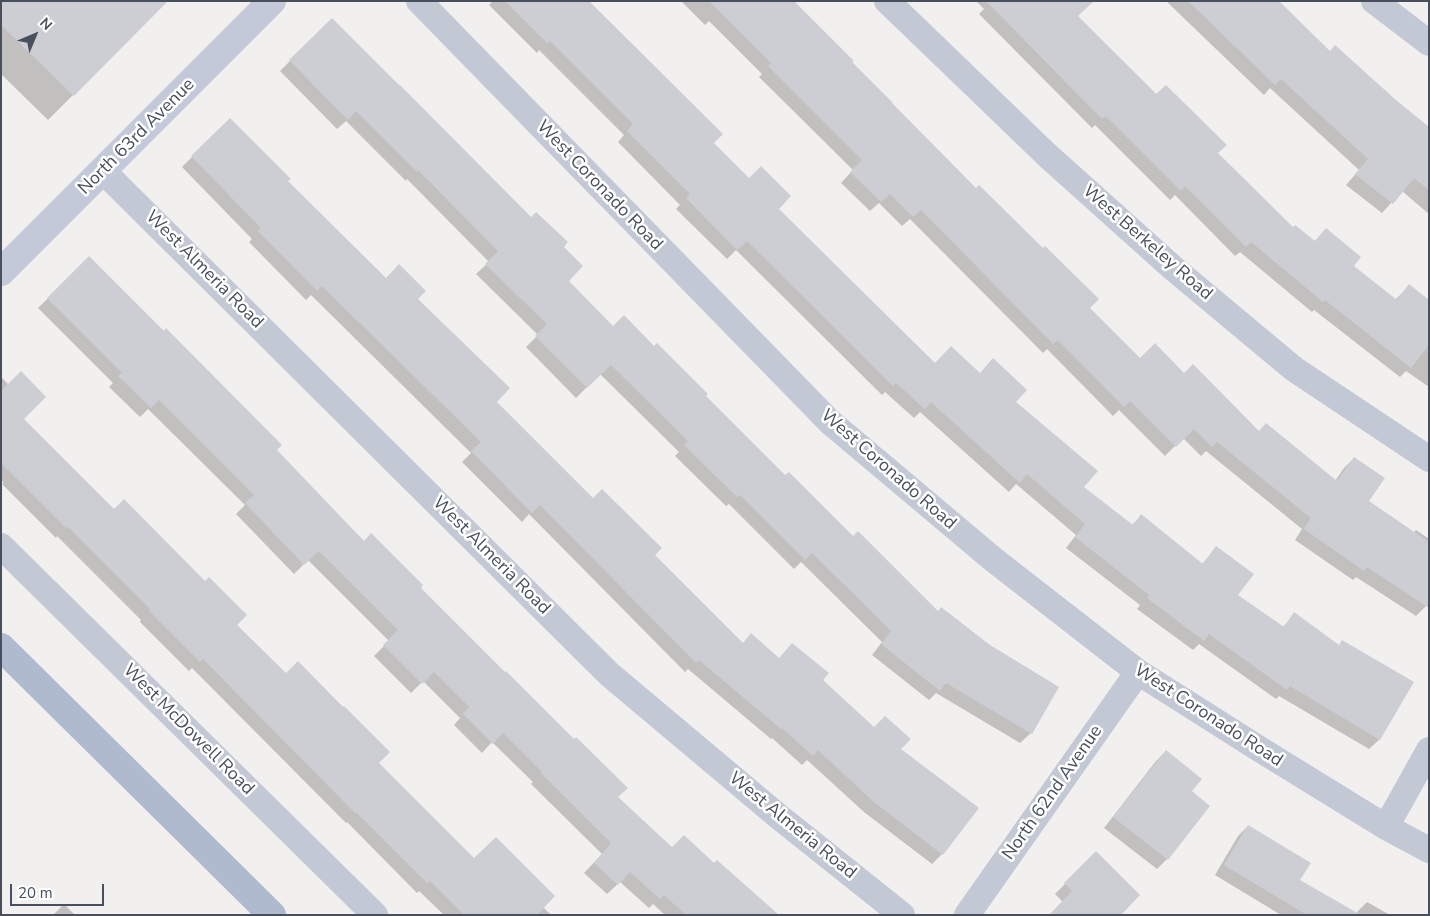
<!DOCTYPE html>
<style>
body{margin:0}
#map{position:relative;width:1430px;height:916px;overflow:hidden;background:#f2f0ef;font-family:"Nunito Sans",sans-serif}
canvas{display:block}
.frame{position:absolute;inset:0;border:2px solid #484f5d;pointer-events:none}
.north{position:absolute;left:10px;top:10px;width:50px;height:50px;-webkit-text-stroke:4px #fff;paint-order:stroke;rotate:45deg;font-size:14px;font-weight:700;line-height:20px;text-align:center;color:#484f5d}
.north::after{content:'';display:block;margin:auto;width:18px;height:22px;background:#484f5d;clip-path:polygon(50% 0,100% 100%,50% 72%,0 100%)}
.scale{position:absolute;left:10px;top:884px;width:94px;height:22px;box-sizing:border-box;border:2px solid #484f5d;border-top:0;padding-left:6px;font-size:15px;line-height:18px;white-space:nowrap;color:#484f5d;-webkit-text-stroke:4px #fff;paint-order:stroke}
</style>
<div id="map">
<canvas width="1430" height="916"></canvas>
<div class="frame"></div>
<div class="north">N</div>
<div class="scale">20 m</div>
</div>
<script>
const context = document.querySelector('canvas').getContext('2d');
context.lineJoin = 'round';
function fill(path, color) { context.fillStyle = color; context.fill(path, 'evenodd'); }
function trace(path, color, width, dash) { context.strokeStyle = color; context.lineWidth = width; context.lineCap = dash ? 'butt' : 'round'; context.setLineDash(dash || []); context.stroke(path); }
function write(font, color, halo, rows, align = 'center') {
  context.font = font + ' "Nunito Sans",sans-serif'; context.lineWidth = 5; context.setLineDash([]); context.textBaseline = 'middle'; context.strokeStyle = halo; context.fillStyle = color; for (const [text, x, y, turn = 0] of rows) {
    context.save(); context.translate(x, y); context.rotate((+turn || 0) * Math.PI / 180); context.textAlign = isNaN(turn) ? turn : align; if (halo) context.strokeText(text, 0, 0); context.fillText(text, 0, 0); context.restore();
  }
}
fill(new Path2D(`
 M1,1L162,6L48,120L1,74Z
 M493,1H589L712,143L777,209L934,365L979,374L1014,402L1082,487L1131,526L1141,516L1202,564L1216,548L1236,595L1282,628L1295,614L1380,739L1369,749L1279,696L1276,699L1199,644L1193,650L1137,609L1140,605L1066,548L1076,535L1016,484L1009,492L920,412L914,418L885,392L882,395L736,250L727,259L676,209L680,205L618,142L624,135L539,50L537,53L489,5Z
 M681,1H793L1088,308L1140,360L1184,375L1259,432L1335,481L1344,468L1354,458L1368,501L1413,533L1416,530L1429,539V605L1428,604L1416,616L1356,577L1353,580L1295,540L1302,529L1206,451L1201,456L1183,438L1165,456L1119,410L1113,416L1047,349L1043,353L910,219L902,226L879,203L870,211L841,183L853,170L759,77L762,74L709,21L705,25Z
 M976,1H1075L1077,16L1293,229L1314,242L1326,229L1352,267L1395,300L1409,286L1429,302V387L1406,371L1400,377L1314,310L1312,312L1240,252L1235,256L1175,195L1170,200L1095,125L1092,128L979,14L984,9Z
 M1166,1H1277L1330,52L1395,101L1429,128V214L1402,191L1382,213L1346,185L1359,170L1270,88L1264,95Z
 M332,19L531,219L562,247L567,281L613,328L705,396L1031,733L1020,743L936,693L929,700L872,655L882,642L801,562L794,569L729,504L726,506L675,456L679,452L600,374L576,398L526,347L538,335L476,274L489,262L407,179L406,181L346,121L337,129L280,71Z
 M230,119L287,181L386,279L416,299L495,402L593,500L653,555L742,644L779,659L792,644L821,680L874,729L900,749L942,854L932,864L864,812L807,760L802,765L772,738L771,739L688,669L685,672L529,514L522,522L462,462L471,453L311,295L306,300L249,242L252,239L182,167Z
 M89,258L364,543L419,588L616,797L672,848L714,865L777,915H665L653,904L649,908L620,882L607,894L584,873L602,854L531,784L533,782L492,742L482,753L454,725L460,718L423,681L411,693L374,656L389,641L308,560L294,574L236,514L245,505L148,409L140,417L109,387L113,383L38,308Z
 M1,377L9,385L22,419L114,511L236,625L378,763L474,860L543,907L551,915H444L419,891L417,893L347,822L346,823L192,668L189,671L140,622L141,620L57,536L56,538L2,484L4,483L1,480Z
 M1166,751L1191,791L1167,859L1157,869L1104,828L1156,761Z
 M1248,826L1299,880L1356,913L1367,902L1390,915H1281L1215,875L1238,836Z
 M1096,853L1139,895L1063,902L1055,894Z
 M64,904L75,915H53Z`), '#0003');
fill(new Path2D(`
 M1,1H168L74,96L1,25Z
 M505,1H589L723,134L714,143L749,178L761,166L791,196L779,209L935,363L951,346L980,373L993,358L1027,390L1016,402L1098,471L1084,487L1133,525L1141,514L1203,564L1216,546L1254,574L1238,595L1284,627L1294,612L1339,645L1342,640L1414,682L1380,740L1290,686L1287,690L1209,634L1204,641L1147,598L1149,595L1075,537L1085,524L1027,474L1020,483L931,402L925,409L896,383L893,386L747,241L737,250L686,198L690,194L627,131L633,124L550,41L548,44Z
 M709,1H794L854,61L852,62L893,103H892L976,188L979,185L1043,248L1045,246L1099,299L1090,308L1140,358L1155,343L1184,373L1193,364L1259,431L1266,423L1337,481L1354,457L1385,478L1369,501L1429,542V608L1367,567L1364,571L1304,529L1311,518L1217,442L1212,447L1194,429L1176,447L1130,401L1124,407L1058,340L1053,344L921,210L913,217L890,194L881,202L850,172L862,160L768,66L771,63Z
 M986,1H1094L1078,16L1156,94L1166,85L1227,145L1218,153L1293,227L1295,225L1315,241L1326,228L1361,257L1354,266L1397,300L1409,284L1429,300V345L1411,368L1325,300L1323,302L1251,242L1246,247L1185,186L1181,191L1106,116L1102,119Z
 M1188,1H1279L1330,51L1335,45L1396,100L1429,127V190L1414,178L1393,204L1355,174L1368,159L1281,79L1275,85Z
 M332,18L399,85H400L531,217L536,212L568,242L564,247L583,266L569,281L613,326L624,315L654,346L657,343L708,394L706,396L785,475L789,472L853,536L858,531L938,611L941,607L990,645L1059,687L1032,734L946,683L940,691L881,644L891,631L812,553L805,560L740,495L737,497L684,445L688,441L611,365L587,388L535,336L547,324L485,264L498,251L418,170L417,172L356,111L348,120L289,60Z
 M230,118L291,179L288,181L386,278L399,264L426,291L418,299L510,388L497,402L593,498L602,489L662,548L655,555L743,643L751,633L779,658L792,643L829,673L823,680L874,727L885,716L911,739L901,749L979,808L943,855L874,802L818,750L813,756L782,728L781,729L699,660L696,663L540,505L532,513L471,451L481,442L322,286L317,291L258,231L261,228L191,156Z
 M89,256L164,331L166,328L282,445L277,450L364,541L371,533L423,585L421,588L505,672L506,671L574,739L576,737L628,788L618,797L672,847L684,835L714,863L717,860L779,915H686L664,895L660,899L630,872L618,885L594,863L611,843L541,773L542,772L503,733L493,744L463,714L469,707L434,672L422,684L383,645L398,630L319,551L304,565L245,503L254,495L159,400L151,408L118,376L122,373L47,298Z
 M21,371L46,397L24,419L114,509L124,499L205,581L209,577L247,615L237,625L286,673L298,661L343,707L344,706L390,752L379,763L474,858L496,837L555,896L537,915H464L430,881L428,884L357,813L356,814L203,659L200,662L149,611L150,609L68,527L67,529L1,463V391Z
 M1166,750L1202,779L1192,791L1210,806L1168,860L1113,817Z
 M1248,825L1311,863L1300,880L1361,915H1307L1224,865Z
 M1096,851L1140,895L1121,915H1049L1072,891L1064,883Z`), '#ccced4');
trace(new Path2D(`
 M419,1L830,422L994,560L1138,672L1261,750L1386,827L1429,850
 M887,1L1048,156L1173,268L1294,369L1429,459
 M1374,1L1429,43
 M103,171L609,674L778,816L902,915
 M1,546L375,915
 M1386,827L1429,750
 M967,915L1138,672`), '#c3c9d4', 26);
trace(new Path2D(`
 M1,272L272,1`), '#c3c9d8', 28);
trace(new Path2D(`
 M1,647L272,915`), '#b0bace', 28);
write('18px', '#484f5d', '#fff', [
 ["North 63rd Avenue",137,137,-45],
 ["West Coronado Road",599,186,46],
 ["West Berkeley Road",1147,243,41],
 ["West Almeria Road",204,270,45],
 ["West Coronado Road",888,470,41],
 ["West Almeria Road",491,556,45],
 ["West Coronado Road",1208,716,33],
 ["West McDowell Road",188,730,45],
 ["North 62nd Avenue",1053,793,-55],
 ["West Almeria Road",792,826,39]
]);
</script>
